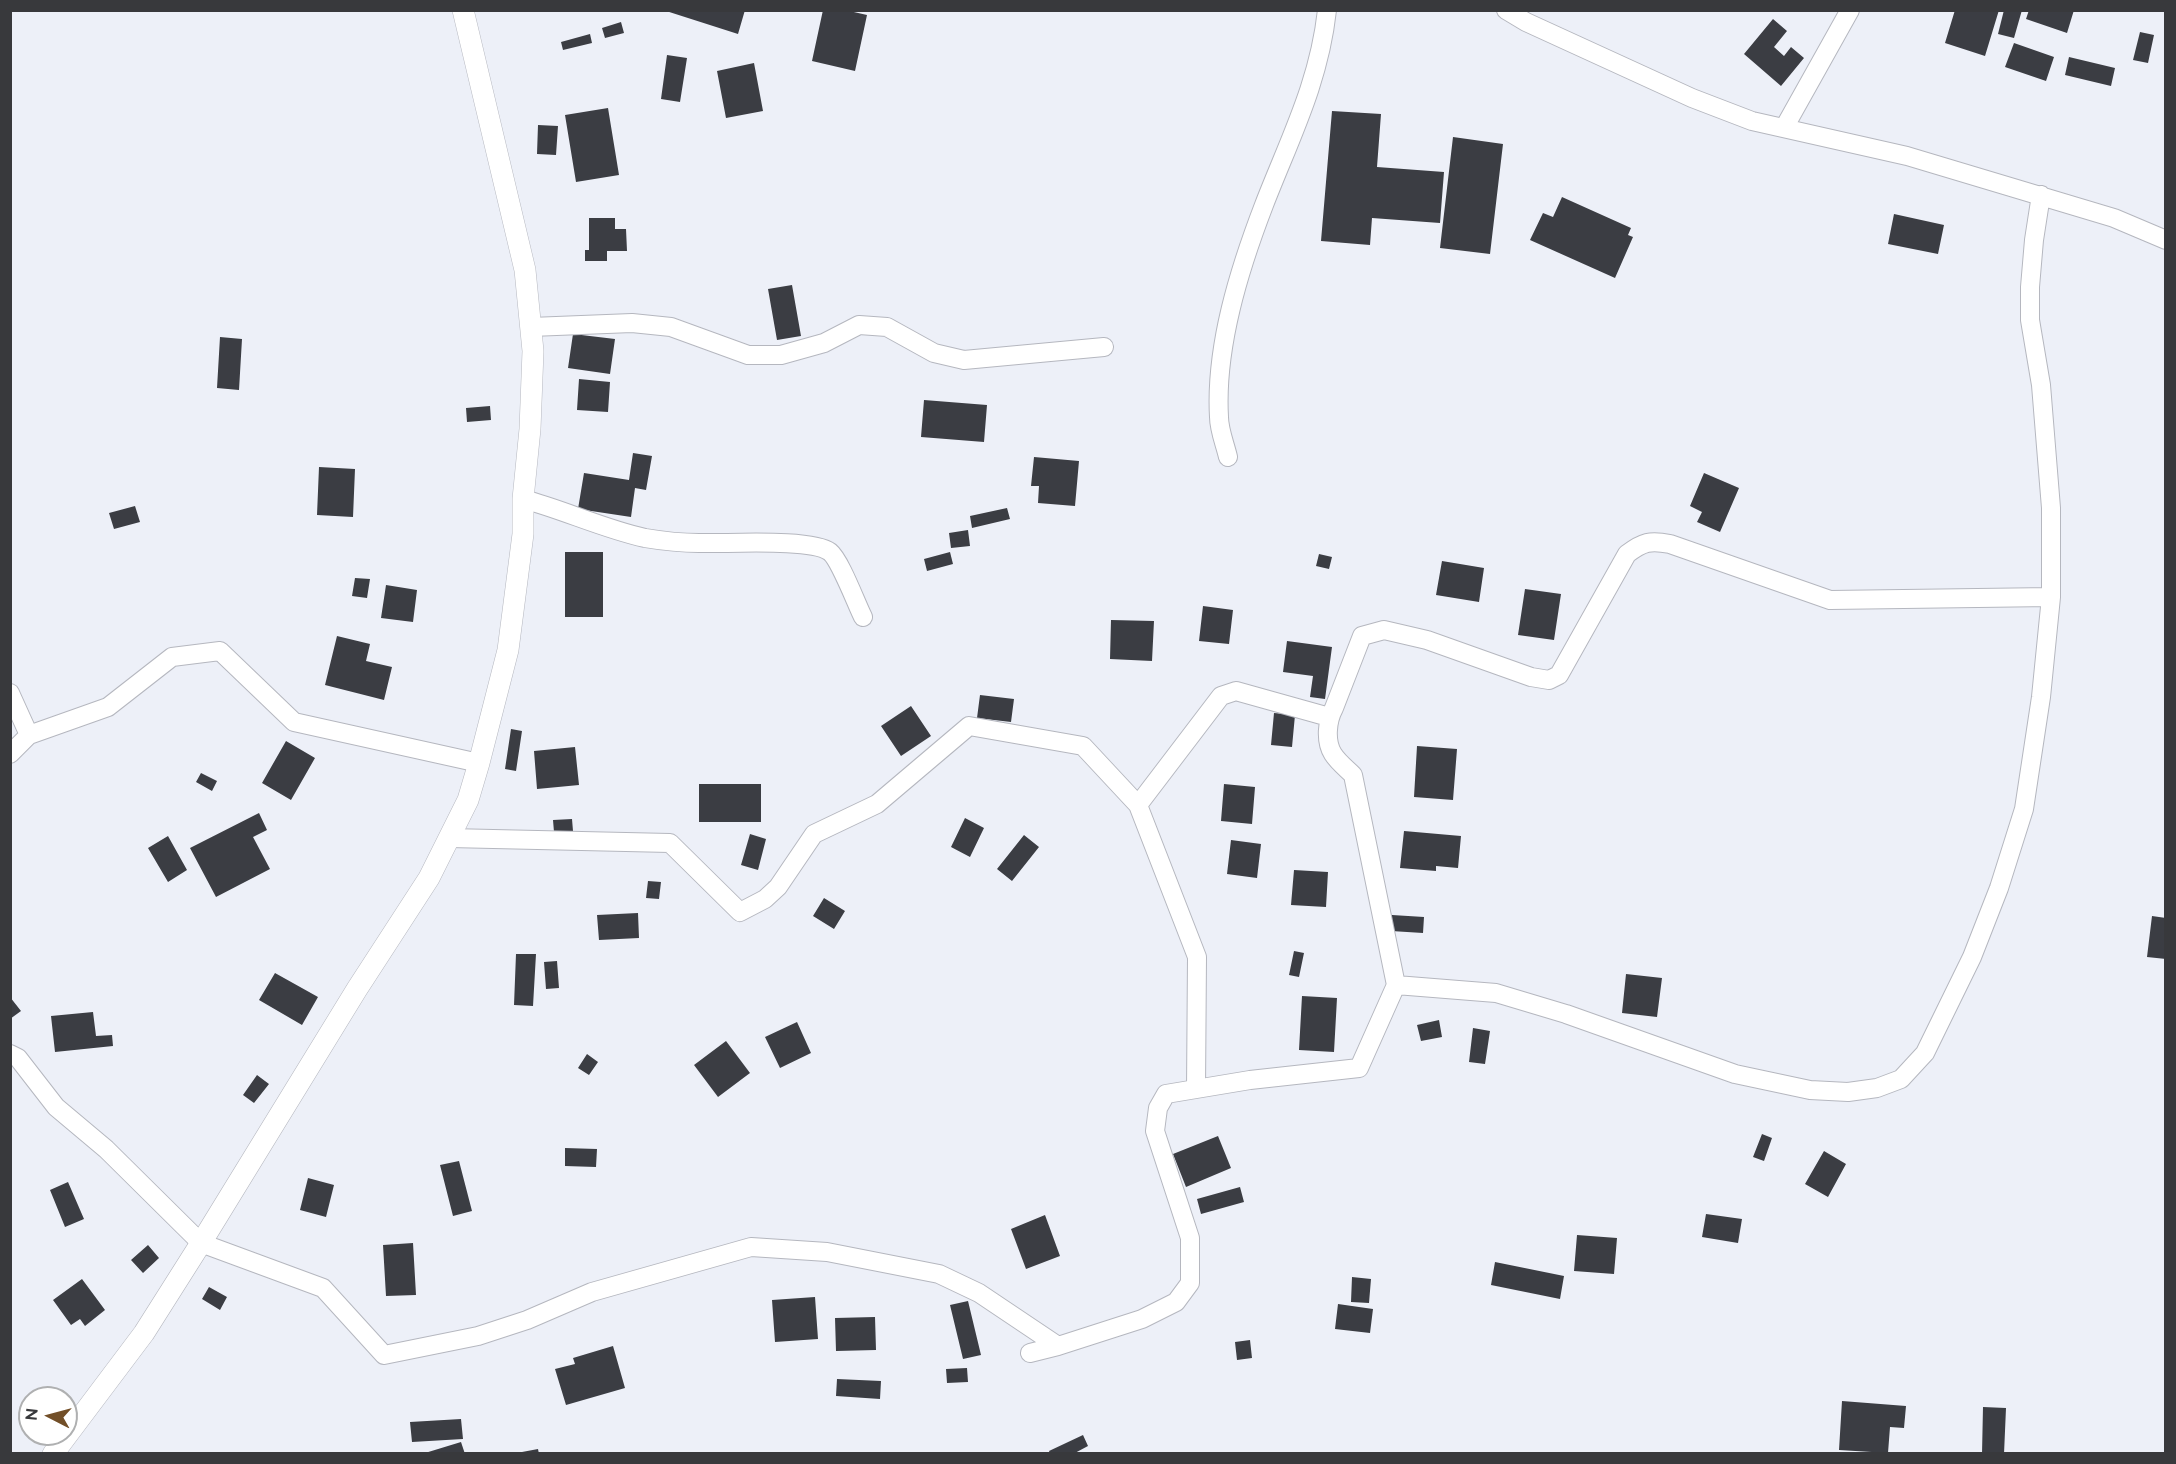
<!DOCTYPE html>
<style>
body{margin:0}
#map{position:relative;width:2176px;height:1464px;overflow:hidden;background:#edf0f8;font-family:Raleway,sans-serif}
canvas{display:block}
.frame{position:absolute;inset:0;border:12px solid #38393c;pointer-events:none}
.north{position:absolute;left:18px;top:1386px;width:60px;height:60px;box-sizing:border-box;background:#fff;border:2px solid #afb0b1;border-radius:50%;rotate:276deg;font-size:16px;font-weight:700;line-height:24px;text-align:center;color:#38393c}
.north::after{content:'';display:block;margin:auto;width:21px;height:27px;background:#724f28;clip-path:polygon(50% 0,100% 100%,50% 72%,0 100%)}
</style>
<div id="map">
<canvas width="2176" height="1464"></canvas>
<div class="frame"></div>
<div class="north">N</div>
</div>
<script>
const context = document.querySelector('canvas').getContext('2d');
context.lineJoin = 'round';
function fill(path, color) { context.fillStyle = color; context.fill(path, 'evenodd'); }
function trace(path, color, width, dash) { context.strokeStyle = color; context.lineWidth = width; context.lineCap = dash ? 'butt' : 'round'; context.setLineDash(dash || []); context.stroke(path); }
fill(new Path2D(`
 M663,10H745L738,34Z
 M823,10H845L867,15L855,71L812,61Z
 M1955,10H1999L1985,56L1945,43Z
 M2004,10H2022L2014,38L1998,34Z
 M2029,10H2074L2067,33L2026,19Z
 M1773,19L1787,31L1774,47L1784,56L1791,47L1804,58L1781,86L1744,54Z
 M621,22L624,33L605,38L602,28Z
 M2140,32L2154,35L2148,63L2133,60Z
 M590,34L592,43L563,50L561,42Z
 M2014,43L2054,57L2046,81L2005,67Z
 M667,55L687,58L680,102L661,99Z
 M2069,57L2115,68L2111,86L2065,75Z
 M754,63L763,111L726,118L717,71Z
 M608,108L619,175L576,182L565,115Z
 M1332,111L1381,114L1377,167L1444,172L1440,223L1372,218L1370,245L1321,241Z
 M538,125L558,126L556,155L537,154Z
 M1453,137L1503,144L1490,254L1440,248Z
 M1562,197L1631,228L1628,235L1633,237L1615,278L1530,240L1543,213L1553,217Z
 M1894,214L1944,225L1938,254L1888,244Z
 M589,218H615V229H626L627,251H607V261H585V250H589Z
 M792,285L801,336L777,340L768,289Z
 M573,334L615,339L610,374L568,368Z
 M220,337L242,339L239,390L217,388Z
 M579,379L610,382L608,412L577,410Z
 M924,400L987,405L984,442L921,437Z
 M490,406L491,420L467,422L466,408Z
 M633,453L652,456L646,490L635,488L631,517L578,509L584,473L629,480Z
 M1034,457L1079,461L1075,506L1038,503L1039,486H1031Z
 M319,467L355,469L353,517L317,515Z
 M1704,473L1739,488L1720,532L1697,522L1702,512L1690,506Z
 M135,506L140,522L114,529L109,513Z
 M1007,508L1010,519L972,528L970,516Z
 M968,530L970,546L951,548L949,533Z
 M565,552H603V617H565Z
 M950,552L953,564L927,571L924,559Z
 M1319,554L1332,557L1329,569L1316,566Z
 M1442,561L1484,568L1479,602L1436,595Z
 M355,578L370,579L367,598L352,596Z
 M386,585L417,590L413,622L381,618Z
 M1525,589L1561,594L1554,640L1518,635Z
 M1203,606L1233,610L1229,644L1199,641Z
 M1111,620L1154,621L1152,661L1110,659Z
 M337,636L370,644L366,661L392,667L384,700L325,685Z
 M1287,641L1332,647L1325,699L1310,697L1313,676L1283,672Z
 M980,695L1014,699L1011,722L977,718Z
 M911,706L931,736L901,756L881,726Z
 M1274,713L1295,715L1292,747L1271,745Z
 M511,729L522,731L516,771L505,769Z
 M286,741L315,758L291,800L262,783Z
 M1417,746L1457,749L1453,800L1414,797Z
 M575,747L579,785L537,789L534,751Z
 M201,773L217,781L212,791L196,782Z
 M699,784H761V822H699Z
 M1224,784L1255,787L1252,824L1221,821Z
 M259,813L267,830L253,837L270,869L216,897L190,848Z
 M965,818L984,828L970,857L951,847Z
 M572,819L573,831L554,832L553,820Z
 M1404,831L1461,836L1458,868L1436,866V871L1400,868Z
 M750,834L766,839L758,870L741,865Z
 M1024,835L1039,847L1012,881L997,869Z
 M168,836L187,870L168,882L148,848Z
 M1231,840L1261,844L1257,878L1227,874Z
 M1294,870L1328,872L1326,907L1291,905Z
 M648,881L661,882L659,899L646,898Z
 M824,898L845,911L834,929L813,916Z
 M638,913L639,938L599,940L597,915Z
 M1392,915L1424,917L1423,933L1391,931Z
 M2152,916L2166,918V959L2147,957Z
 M1294,951L1304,953L1299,977L1289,975Z
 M516,954H536L533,1006L514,1005Z
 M557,961L559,988L546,989L544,962Z
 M275,973L318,997L302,1025L259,1000Z
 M1626,974L1662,978L1657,1017L1622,1013Z
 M1302,996L1337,998L1334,1052L1299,1050Z
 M10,997L21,1011L10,1019Z
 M93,1012L96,1036L112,1035L113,1046L55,1052L51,1016Z
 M1439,1020L1442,1037L1421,1041L1417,1025Z
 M797,1022L811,1053L780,1068L765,1037Z
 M1473,1028L1490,1031L1485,1064L1469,1062Z
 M726,1041L750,1073L718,1097L694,1065Z
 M587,1054L598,1062L589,1075L578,1068Z
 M257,1075L269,1084L254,1103L243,1095Z
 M1762,1134L1772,1138L1764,1161L1753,1157Z
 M1218,1136L1231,1168L1186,1187L1173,1154Z
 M565,1148L597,1149L596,1167L565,1166Z
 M1824,1151L1846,1164L1828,1197L1805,1184Z
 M459,1161L472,1211L453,1216L440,1165Z
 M308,1178L334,1185L326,1217L300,1210Z
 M68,1182L84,1219L65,1227L50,1190Z
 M1240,1187L1244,1202L1201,1214L1197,1199Z
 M1706,1214L1742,1219L1738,1243L1702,1237Z
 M1045,1215L1060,1256L1026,1269L1011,1229Z
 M1577,1235L1617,1238L1614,1274L1574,1271Z
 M413,1243L416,1295L386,1296L383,1245Z
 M148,1245L159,1258L143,1273L131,1260Z
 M1495,1262L1564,1276L1560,1299L1491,1285Z
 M1352,1277L1371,1279L1369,1303L1351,1302Z
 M82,1279L105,1310L85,1326L80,1319L71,1325L53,1300Z
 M209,1287L227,1297L220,1310L202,1299Z
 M815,1297L818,1339L775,1342L772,1300Z
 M968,1301L981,1355L963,1359L950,1305Z
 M1338,1304L1373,1309L1370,1333L1335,1329Z
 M875,1317L876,1350L836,1351L835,1318Z
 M1250,1340L1252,1358L1237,1360L1235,1342Z
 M613,1346L625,1388L566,1405L555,1369L575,1364L573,1358Z
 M967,1368L968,1382L947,1383L946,1369Z
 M837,1379L881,1381L880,1399L836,1396Z
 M1842,1401L1906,1406L1904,1428L1890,1427L1888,1453L1839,1450Z
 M1983,1407L2006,1408L2004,1454H1982Z
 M461,1419L463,1439L412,1442L410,1422Z
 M1083,1435L1088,1446L1073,1454H1050L1049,1451Z
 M461,1442L465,1454H425V1453Z
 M538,1449L539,1454H522V1452Z`), '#3b3d43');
const minor = new Path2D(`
 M1506,10L1526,22L1692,98L1752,121L1907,156L2114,218L2166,240
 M1784,128L1850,10
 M531,327L632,323L671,327L748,355H781L824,343L859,325L887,327L934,353L964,360L1104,347
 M1228,457C1225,444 1219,430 1219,417C1215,347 1239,270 1264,205C1290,138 1319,83 1327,10
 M523,499C564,510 604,529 645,538C663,541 681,543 699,543C726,544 812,538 830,552C840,560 856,603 863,617
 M10,693L29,735
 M10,754L29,735L108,707L172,657L220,651L294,722L479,763
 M1138,805L1221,696L1236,691L1329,717
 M449,838L670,843L740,912L765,899L778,887L814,834L877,804L969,726L1083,746L1138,805L1197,957L1196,1089
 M1396,985L1496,993L1566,1014L1735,1074L1810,1090L1848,1092L1877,1088L1901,1079L1925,1053L1972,957L1999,888L2024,809L2041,697L2051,597V508L2041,385L2030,320V287L2034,240L2041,195
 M10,1054L18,1058L56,1107L106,1149L201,1243L323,1288L384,1355L478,1336L527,1320L592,1292L751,1247L827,1252L939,1274L979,1293L1058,1346
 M1030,1353L1058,1346L1142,1319L1176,1302L1190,1283V1238L1155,1131L1158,1108L1166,1094L1250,1080L1359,1068L1396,985L1353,775C1347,769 1338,762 1333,754C1325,741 1327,721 1334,708L1362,636L1384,630L1427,640L1531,677L1549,680L1559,675L1627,554C1643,542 1650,540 1670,544L1830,600L2051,597`);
const tertiary = new Path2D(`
 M53,1454L144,1333L201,1243L357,989L429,878L468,800L479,763L508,650L523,534V499L530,429L533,351L525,270L463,10`);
trace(minor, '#b5b7bf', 20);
trace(tertiary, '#b5b7bf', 22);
trace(minor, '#fff', 18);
trace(tertiary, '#fff', 21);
</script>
